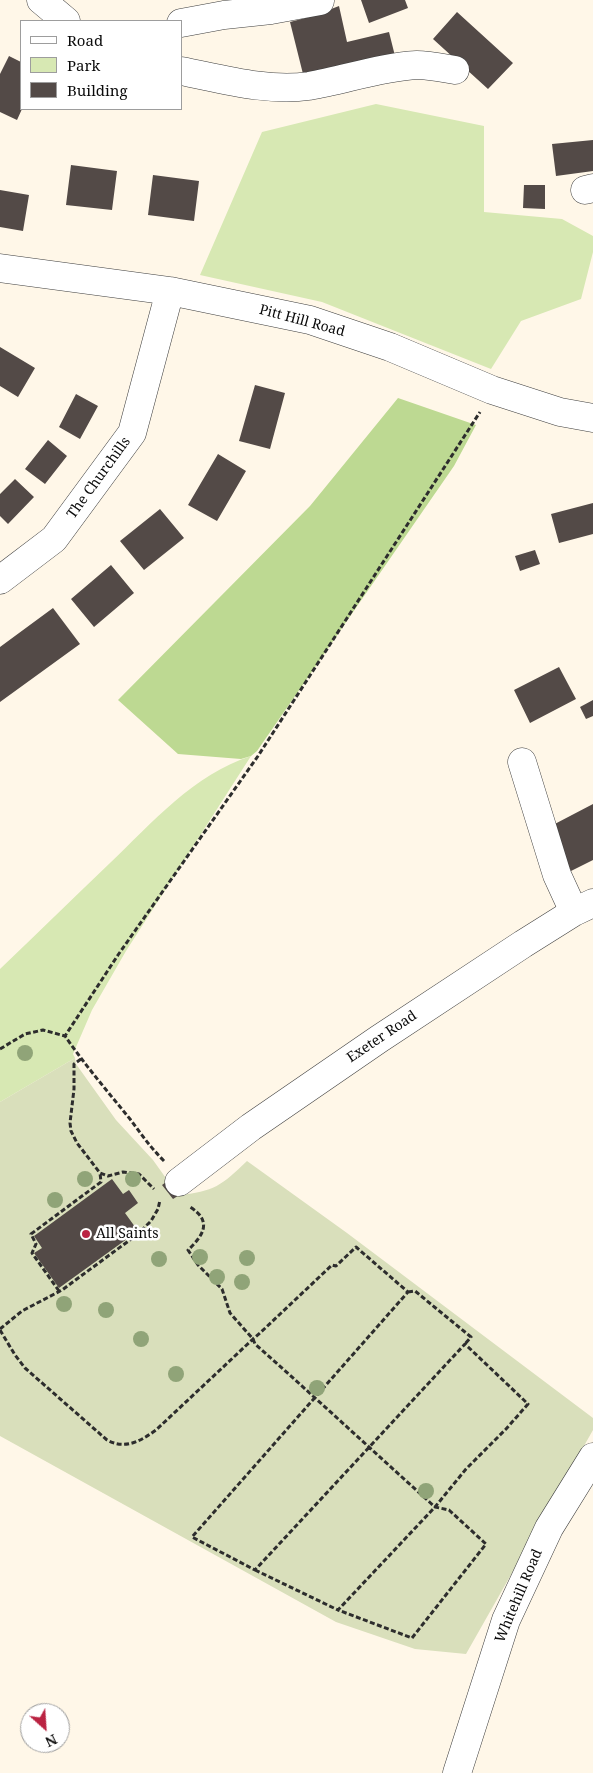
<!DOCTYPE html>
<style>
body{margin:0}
#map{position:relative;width:593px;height:1773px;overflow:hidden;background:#fff7e8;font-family:"Noto Serif",serif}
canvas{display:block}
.legend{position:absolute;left:20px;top:20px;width:162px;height:90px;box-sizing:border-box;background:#fff;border:1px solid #9d9d9d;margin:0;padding:6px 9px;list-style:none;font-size:15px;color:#0b0b0b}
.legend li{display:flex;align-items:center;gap:10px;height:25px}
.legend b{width:25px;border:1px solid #9d9d9d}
.north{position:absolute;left:20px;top:1703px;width:50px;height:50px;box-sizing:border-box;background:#fff;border:1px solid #9d9d9d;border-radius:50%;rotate:154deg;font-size:14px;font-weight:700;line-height:20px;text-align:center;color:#0b0b0b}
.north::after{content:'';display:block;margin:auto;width:18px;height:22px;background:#ba2342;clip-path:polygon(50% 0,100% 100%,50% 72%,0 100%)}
</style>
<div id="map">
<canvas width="593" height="1773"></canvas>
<ul class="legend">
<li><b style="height:6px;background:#fff"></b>Road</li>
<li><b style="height:14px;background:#d7e8b3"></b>Park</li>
<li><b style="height:14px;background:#534a47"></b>Building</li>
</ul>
<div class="north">N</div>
</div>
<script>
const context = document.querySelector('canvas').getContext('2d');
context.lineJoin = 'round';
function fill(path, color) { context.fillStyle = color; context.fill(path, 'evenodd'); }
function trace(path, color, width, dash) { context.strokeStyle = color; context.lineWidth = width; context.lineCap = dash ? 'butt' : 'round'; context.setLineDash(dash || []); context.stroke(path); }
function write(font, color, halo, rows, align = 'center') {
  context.font = font + ' "Noto Serif",serif'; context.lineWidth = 5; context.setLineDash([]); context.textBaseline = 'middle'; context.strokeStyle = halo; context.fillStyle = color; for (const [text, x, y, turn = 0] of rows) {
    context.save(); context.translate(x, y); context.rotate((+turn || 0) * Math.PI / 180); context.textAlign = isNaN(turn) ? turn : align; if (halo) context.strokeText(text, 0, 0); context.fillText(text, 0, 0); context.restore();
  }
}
fill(new Path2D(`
 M376,104L484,126V212L562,219L593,236V252L581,299L521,321L491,369L322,302L200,275L262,132Z
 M251,756L126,951L92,1010L73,1054L75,1058L0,1102V969C37,934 73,898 110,863C152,823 194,774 251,756Z`), '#d7e8b3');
fill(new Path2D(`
 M398,398L476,425L454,466L257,751L251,756L241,759L178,754L118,700L310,506Z`), '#bdd992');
fill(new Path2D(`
 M75,1058L76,1064L116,1120L153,1160L178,1195C214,1192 222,1185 247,1161L347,1233L593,1418V1430L466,1654L415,1649L336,1622L0,1436V1102Z`), '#d9dfbb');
fill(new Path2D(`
 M361,0H405L408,8L369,23Z
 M339,6L347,42L389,32L395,56L304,78L290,22L313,16Z
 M457,12L513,63L488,89L433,39Z
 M9,56L21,62L22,109L17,120L0,112V74Z
 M593,140V171L556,176L552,144Z
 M71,165L117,171L112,210L66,205Z
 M153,175L199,181L194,221L148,215Z
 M524,185H545V209L523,208Z
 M0,190L29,195L23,231L0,227Z
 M0,347L35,368L18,397L0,386Z
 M255,385L285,393L270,449L239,441Z
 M76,394L98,406L80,439L59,427Z
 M48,440L67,456L45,484L25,469Z
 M218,454L246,471L217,521L188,505Z
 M15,479L34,497L8,524L0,516V494Z
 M593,503V534L559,543L551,514Z
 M160,509L184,538L144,570L120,541Z
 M535,550L540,564L520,571L515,556Z
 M111,565L134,593L94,627L71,599Z
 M53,608L80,644L0,702V647Z
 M559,667L576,699L530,723L514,690Z
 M593,700V716L586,719L580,707Z
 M593,804V860L571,871L549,827Z
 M173,1177L184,1192L173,1199L162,1185Z
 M112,1179L123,1194L129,1190L138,1203L125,1213L138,1231L59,1288L34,1253L42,1248L34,1236Z`), '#534a47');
const minor = new Path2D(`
 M41,0L66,21
 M181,23L224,15L271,10L320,1
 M181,71C222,79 267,92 309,86C345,80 380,67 417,65C429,65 443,68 455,70
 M585,190L593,188
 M0,268L170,291L310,320L390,347L492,390L560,412L593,418
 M0,580L54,539L132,433L170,291
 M522,762L557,875L574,912
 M179,1182L251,1127L379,1039L523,944L574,912L593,903
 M457,1773L506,1620L549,1528L593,1457`);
trace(minor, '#3e3e3e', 29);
trace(new Path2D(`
 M0,1049L25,1034L43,1030L65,1036
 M81,1059L74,1064V1089L70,1123L71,1131L77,1143L100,1173L108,1176L123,1172L139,1174L154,1189
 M164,1161C151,1148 141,1134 130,1119C108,1092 85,1065 65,1036L118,955L258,756L480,412
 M59,1291L32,1253L36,1244L31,1234L101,1182L100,1173
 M408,1292L415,1291L471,1337L465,1344
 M0,1329L22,1311L62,1290L138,1234L151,1221L158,1209L160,1200
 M0,1330L15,1355L25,1368L107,1440C125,1450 141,1441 156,1430L253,1339L260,1333L332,1265L336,1266L356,1247L408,1292L192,1537L255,1570L465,1344L528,1404L506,1429L466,1469L435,1507L338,1610L412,1638L486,1544L449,1510L435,1507C375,1453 316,1398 255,1344L253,1339L230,1313L222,1289L198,1265L188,1250C203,1236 213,1221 190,1207
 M255,1570L338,1610`), '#2d2d2d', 3, [5, 2.5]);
trace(minor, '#fff', 28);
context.fillStyle = '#90a478';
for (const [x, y] of [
 [25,1053],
 [85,1179],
 [133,1179],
 [55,1200],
 [200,1257],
 [247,1258],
 [159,1259],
 [217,1277],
 [242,1282],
 [64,1304],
 [106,1310],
 [141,1339],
 [176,1374],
 [317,1388],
 [426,1491]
]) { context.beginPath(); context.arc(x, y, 8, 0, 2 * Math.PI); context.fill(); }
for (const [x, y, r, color] of [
 [86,1234,5,"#ba2342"]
]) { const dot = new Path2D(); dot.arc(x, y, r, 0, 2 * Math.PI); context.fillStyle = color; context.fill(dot); trace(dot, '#fff', 2); }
write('14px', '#0b0b0b', '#fff', [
 ["Pitt Hill Road",302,321,15],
 ["The Churchills",99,478,-54],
 ["Exeter Road",382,1037,-34],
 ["Whitehill Road",519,1596,-67]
]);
write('14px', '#0b0b0b', '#fff', [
 ["All Saints",96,1234]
], 'left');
</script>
